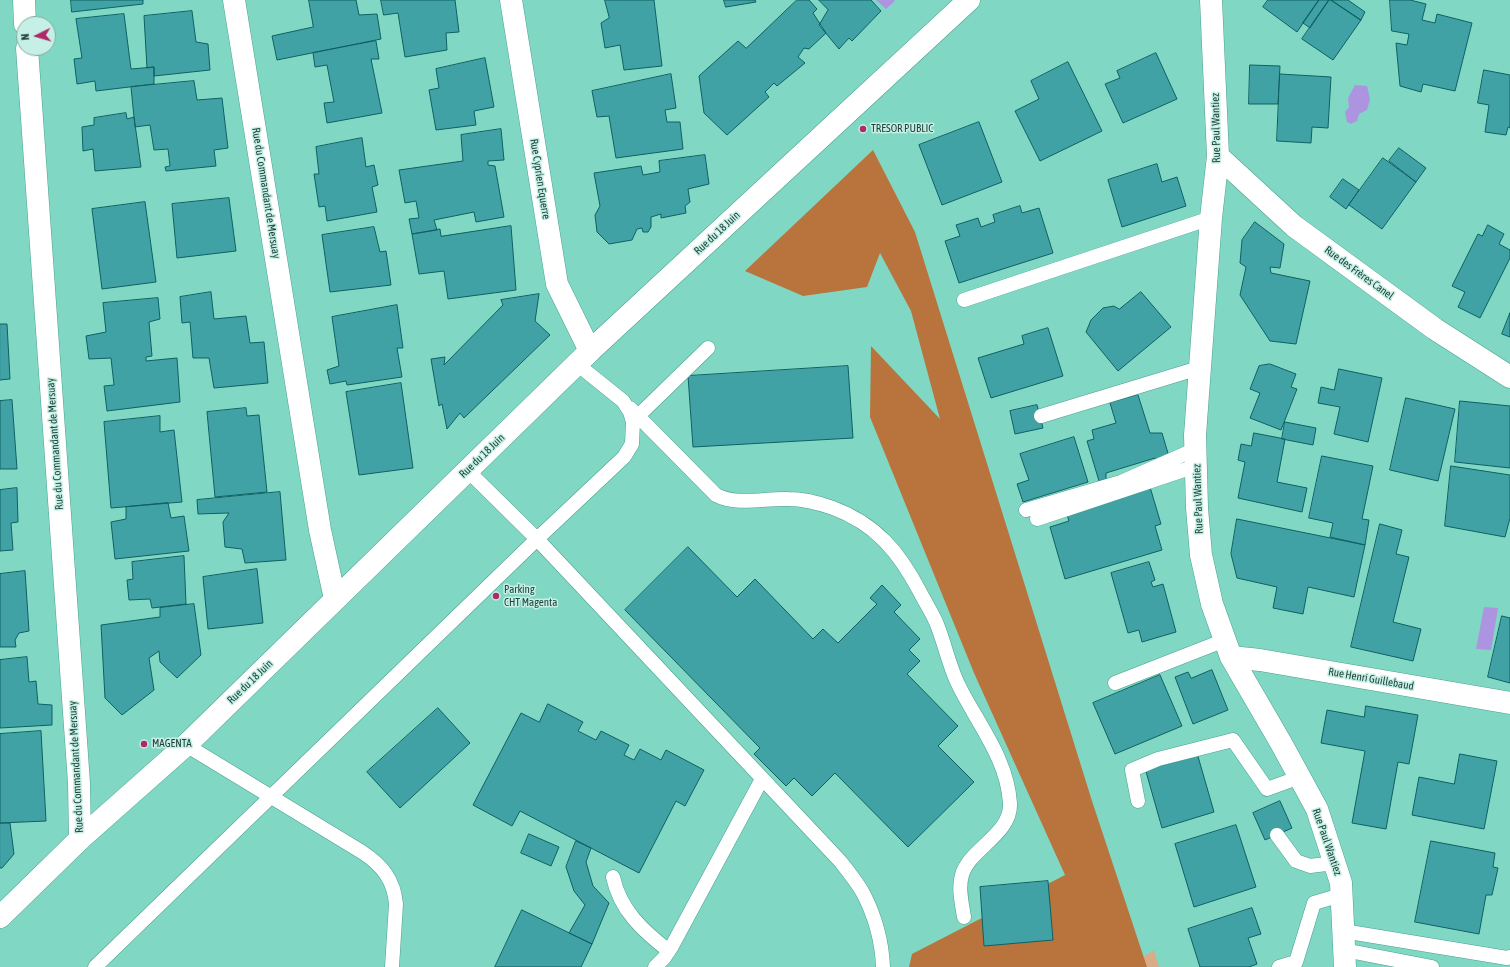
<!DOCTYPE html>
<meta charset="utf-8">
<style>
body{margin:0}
#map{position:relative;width:1510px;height:967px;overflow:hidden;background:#80d8c4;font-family:"Asap Condensed",sans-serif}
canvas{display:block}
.north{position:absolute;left:16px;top:16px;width:40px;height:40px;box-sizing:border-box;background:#c6efe5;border:1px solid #83aaa1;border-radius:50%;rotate:265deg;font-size:11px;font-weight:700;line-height:16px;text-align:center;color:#1e433b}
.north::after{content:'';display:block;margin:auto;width:14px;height:18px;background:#b12868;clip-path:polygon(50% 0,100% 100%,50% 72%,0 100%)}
</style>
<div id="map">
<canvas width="1510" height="967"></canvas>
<div class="north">N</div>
</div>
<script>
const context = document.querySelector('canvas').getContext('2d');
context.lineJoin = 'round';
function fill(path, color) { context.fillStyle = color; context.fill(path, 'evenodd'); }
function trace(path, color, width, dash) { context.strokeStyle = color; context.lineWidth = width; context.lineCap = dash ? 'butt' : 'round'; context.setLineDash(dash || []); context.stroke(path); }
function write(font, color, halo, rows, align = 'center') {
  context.font = font + ' "Asap Condensed",sans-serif'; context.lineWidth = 3; context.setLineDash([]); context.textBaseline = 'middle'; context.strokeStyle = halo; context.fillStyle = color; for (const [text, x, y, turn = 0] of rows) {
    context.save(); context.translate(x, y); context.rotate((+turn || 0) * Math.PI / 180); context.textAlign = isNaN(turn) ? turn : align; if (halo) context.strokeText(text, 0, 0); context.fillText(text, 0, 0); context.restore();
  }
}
fill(new Path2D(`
 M1154,950L1159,967H1128Z`), '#daab89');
fill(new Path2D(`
 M873,150L915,232L1092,801L1147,967H909L912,954L1065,875L974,673L870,417L871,346L940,419L911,311L880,253L867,287L803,296L745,271Z`), '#b8743c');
fill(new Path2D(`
 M876,0H894L895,1L886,9Z
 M1355,85L1367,86L1370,99L1367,110L1359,114L1357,121L1351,124L1347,122L1345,112L1349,107L1348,98Z
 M1484,607L1498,608L1491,650L1476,649Z`), '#ac94e1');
const building = new Path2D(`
 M71,0H143V4L72,12Z
 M309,0H356L359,15L377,14L381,39L277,60L272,36L313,27Z
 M381,0H455L459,32L446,33L447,50L405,57L398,13L384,15Z
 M605,0H654L662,66L624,70L620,45L605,48L601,23L609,18Z
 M724,0H755L756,2L726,7Z
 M797,0H809L817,9L813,13L826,33L809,49L804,48L798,57L805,63L777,86L774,83L765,92L769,97L727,135L704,113L699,76L738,41L746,48Z
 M819,0H871L881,11L852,41L849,38L839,49L819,25L828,10Z
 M1268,0H1319L1297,32L1263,7Z
 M1319,0H1329L1310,28L1303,23Z
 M1329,0H1331L1361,20L1333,60L1302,39Z
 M1331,0H1348L1365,12L1361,20Z
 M1390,0H1410L1426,4L1422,20L1435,23L1437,14L1472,23L1455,91L1423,84L1421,92L1400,86L1396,43L1407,45L1409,34L1392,31Z
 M192,11L196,42L208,44L210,70L154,76V67L147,68L144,16Z
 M124,14L131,69L154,67V84L96,91L95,81L77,84L74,59L82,58L76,19Z
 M376,41L379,59H371L382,113L327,123L324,103L334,102L327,65L315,67L313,53Z
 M1156,53L1177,99L1123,123L1105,84L1120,78L1117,71Z
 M485,58L494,107L474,111L476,125L436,130L429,90L439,88L436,69Z
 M1068,62L1102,131L1040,161L1015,111L1039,99L1031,81Z
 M1250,65L1280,66L1278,104H1249Z
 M1484,70L1510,75V128L1508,127L1506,135L1485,132L1489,105L1478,103Z
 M671,74L676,108L665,110L667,122H680L683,149L616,158L609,116L597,117L592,91Z
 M1280,74L1331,77L1328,128L1312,127L1311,143L1277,141Z
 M194,81L197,100L222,98L228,148L214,150L216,166L166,171L165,167L170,166L168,149L154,150L150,125L135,127L131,87Z
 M126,113L127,119L134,117L141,167L95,171L93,149L83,151L82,127L94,125V118Z
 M979,122L1002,182L942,205L919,145Z
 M501,129L504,160L488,161V165L495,166L504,217L476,222L474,212L434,220L437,230L412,234L409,219L419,218L416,201L405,203L399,170L463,161L461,135Z
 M362,138L366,167L374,165L378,185L372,187L377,212L327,221L325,206L319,207L314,174H319L316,147Z
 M1399,148L1426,168L1416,182L1389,161Z
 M705,155L709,184L688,189L690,202L685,206L686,213L661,218V214L651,217V227L648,232H643L642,228L637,229L632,240L609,244L597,232L595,215L600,206L594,173L641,166L643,175L660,172L659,161Z
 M1383,158L1416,182L1382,229L1349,205Z
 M1157,164L1162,182L1177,177L1186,206L1122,227L1108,180Z
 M1343,179L1359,190L1346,209L1330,197Z
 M229,198L236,251L177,258L172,204Z
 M145,202L156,282L102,289L92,209Z
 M1020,206L1022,213L1039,208L1053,253L959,283L945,241L960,236L956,225L978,218L981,227L995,222L993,215Z
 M1255,222L1284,244L1280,268L1270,267L1271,273L1310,281L1296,344L1270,341L1240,295L1246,267L1240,263L1242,240Z
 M1488,225L1504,234L1499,244L1510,250V258L1480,318L1458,307L1465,292L1452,286L1478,234L1482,236Z
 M511,226L516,290L448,299L444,271L419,274L412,234L440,229L441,236Z
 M374,227L380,252L386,251L391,285L330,292L322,235Z
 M211,292L214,319L246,316L250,343L264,342L268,383L214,388L209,358H193L190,322L182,323L180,297Z
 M1141,292L1171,327L1118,371L1086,332L1091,320L1103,308L1114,306L1119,309Z
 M539,294L535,321L550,335L464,418L460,413L447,429L442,404L439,406L431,359L445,357L444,365L503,305L501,300Z
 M158,298L160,319L149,322L152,356L146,357V361L177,358L180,402L107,411L104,386L114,385L111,358L89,359L86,336L106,332L103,303Z
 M397,305L403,348H397L402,377L347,385L346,381L330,384L327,370L339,366L332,317Z
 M1510,313V337L1502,334Z
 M0,324H7L10,379L0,380Z
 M1048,328L1063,376L991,398L978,358L1024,344L1022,336Z
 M1270,364L1296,374L1291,387L1297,389L1281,430L1250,418L1260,393L1250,389L1259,366Z
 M848,366L853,438L693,447L688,376Z
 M1339,369L1382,378L1368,442L1334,434L1340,407L1318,403L1321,387L1334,390Z
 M401,383L413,468L359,475L346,392Z
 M1138,395L1150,433H1162L1170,460L1157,464L1155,458L1106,473V479L1099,481L1087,441L1094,439L1092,430L1116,423L1110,403Z
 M1406,398L1455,409L1438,481L1390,470Z
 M12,400L17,469H0V401Z
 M1460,401L1510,406V468L1455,462Z
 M1037,405L1043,428L1015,434L1010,411Z
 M246,408L247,416L259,415L267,492L215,497L207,412Z
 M160,416V432L174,430L182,502L111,508L104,422Z
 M1285,422L1316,428L1313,445L1282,439Z
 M1254,433L1285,439L1277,482L1307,488L1302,512L1238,498L1245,462L1238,460L1241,444L1251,446Z
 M1074,437L1088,482L1023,502L1017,484L1029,480L1020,454Z
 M1322,456L1373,466L1362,519L1369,520L1365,545L1330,537L1333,523L1309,518Z
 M1451,466L1510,475V518L1505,537L1445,526Z
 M1150,487L1161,524L1155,526L1162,550L1065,579L1050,527L1069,521L1066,512Z
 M17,488L18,522L11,523L13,550L0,551V490Z
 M280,492L286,560L245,563L242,549L225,547L223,522L229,513L198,514L197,500Z
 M168,503L171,518L184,516L189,551L115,559L111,522L126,519V507Z
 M1237,519L1365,545L1354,597L1308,587L1303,614L1273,608L1277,587L1237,578L1231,554Z
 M1380,524L1402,530L1396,554L1409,557L1393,622L1421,629L1413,661L1351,647Z
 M688,547L737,597L755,579L813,639L823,629L838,643L877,604L870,598L882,585L901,605L894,612L920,639L909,650L920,661L907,674L958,726L938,746L974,782L908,847L835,773L812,796L794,778L786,786L754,754L760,748L625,610Z
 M184,556L186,604L152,608L150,599L129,600L127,580L133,579L132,562Z
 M1149,562L1155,580L1151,582L1153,587L1163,584L1176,632L1142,642L1139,630L1128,633L1111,573Z
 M257,569L263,623L208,629L203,577Z
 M25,571L29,631L19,633L15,640L16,647H0V574Z
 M194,604L201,655L177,678L160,662L159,651L149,658L154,690L122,715L105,698L101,625L160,617V608Z
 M1502,616L1510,618V683L1488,677Z
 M27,657L29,682L36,681L38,704L52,705V725L0,728V660Z
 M1212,670L1228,710L1193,724L1175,677L1188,672L1191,678Z
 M1160,675L1182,726L1115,754L1093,703Z
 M548,704L583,722L578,731L596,740L601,731L629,745L624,755L634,760L640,749L661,760L666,750L704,770L685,806L676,801L639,873L520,811L512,826L473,805L521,713L539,722Z
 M1366,706L1418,715L1409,764L1398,762L1386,829L1352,823L1365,751L1321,743L1327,710L1364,717Z
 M438,708L470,743L400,808L367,772Z
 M41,731L46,821L0,823V734Z
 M1197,753L1214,812L1162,828L1145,768Z
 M1460,754L1497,761L1484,829L1412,815L1419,777L1454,784Z
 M1280,801L1292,828L1265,840L1253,813Z
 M0,823H10L14,854L2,868H0Z
 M1236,825L1256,887L1194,907L1175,844Z
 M529,834L559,847L551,866L521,853Z
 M576,841L591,848L586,862L593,886L609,903L592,944L569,933L585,905L574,891L566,867Z
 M1431,841L1495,853L1493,867L1498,868L1492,895H1486L1479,934L1415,922Z
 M1048,881L1053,940L984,946L980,887Z
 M1252,908L1261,934L1248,938L1257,964L1249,967H1200L1188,929Z
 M522,910L592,944L581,967H495Z`);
fill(building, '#41a2a5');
trace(building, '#0e6062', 1);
const lane = new Path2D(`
 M964,300L1211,218
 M630,408L716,495C737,506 765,498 788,499C803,499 819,503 833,508C876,524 899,552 920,592C925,602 931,611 936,622C944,641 948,662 957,682C976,722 1007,757 1010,803C1012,834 969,849 962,875C958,888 962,904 964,917
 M638,416L708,348
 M1041,416L1199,368
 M468,471L537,539L840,861C848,871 857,882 863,893C875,916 882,942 883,967
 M1026,510L1121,482L1196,449
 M1037,519L1196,466
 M1115,683L1225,640
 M186,745L362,852C382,865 394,880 396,904L392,967
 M1138,801L1132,770L1158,759L1233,740L1267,789L1300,777
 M1277,835L1296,861L1310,866L1334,863
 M613,877C620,910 643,931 669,951
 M1343,931L1507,958L1510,957
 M1344,950L1432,967
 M95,967L537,539L624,457L632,444L633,422L630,412L623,401L577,364
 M655,967L664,958L672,946L762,779
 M1279,967L1296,962L1314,903L1341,895`);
const street = new Path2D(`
 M24,0L25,24
 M234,0L320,530L335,599
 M511,0L557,284L590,351
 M1211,0L1218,156L1211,218L1195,435L1197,508L1201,555L1212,604L1231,657L1281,743L1317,809L1341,883L1345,967
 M27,48L79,783L80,839
 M1218,156L1294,226L1435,329L1510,377
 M1231,657L1260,660L1510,703`);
const secondary = new Path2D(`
 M0,917L80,839L186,745L590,351L969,0`);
trace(lane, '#48a18e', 15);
trace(street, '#48a18e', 23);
trace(secondary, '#48a18e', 23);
trace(lane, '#fff', 14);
trace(street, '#fff', 22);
trace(secondary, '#fff', 22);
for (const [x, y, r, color] of [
 [863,129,4,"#b12868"],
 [496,596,4,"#b12868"],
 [144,744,4,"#b12868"]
]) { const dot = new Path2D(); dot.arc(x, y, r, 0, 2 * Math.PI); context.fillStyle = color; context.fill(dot); trace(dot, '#c6efe5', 1.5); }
write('11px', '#1e433b', '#c6efe5', [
 ["Rue Paul Wantiez",1216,128,-91],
 ["Rue Cyprien Equerre",540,179,81],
 ["Rue du Commandant de Mersuay",266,193,81],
 ["Rue du 18 Juin",717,233,-43],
 ["Rue des Frères Canel",1359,273,36],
 ["Rue du Commandant de Mersuay",55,444,-94],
 ["Rue du 18 Juin",482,456,-44],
 ["Rue Paul Wantiez",1198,499,-92],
 ["Rue Henri Guillebaud",1371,679,10],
 ["Rue du 18 Juin",250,682,-44],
 ["Rue du Commandant de Mersuay",76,767,-93],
 ["Rue Paul Wantiez",1327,842,71]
]);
write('11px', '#1e433b', '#c6efe5', [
 ["TRESOR PUBLIC",871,129],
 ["Parking",504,590],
 ["CHT Magenta",504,603],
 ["MAGENTA",152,744]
], 'left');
</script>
